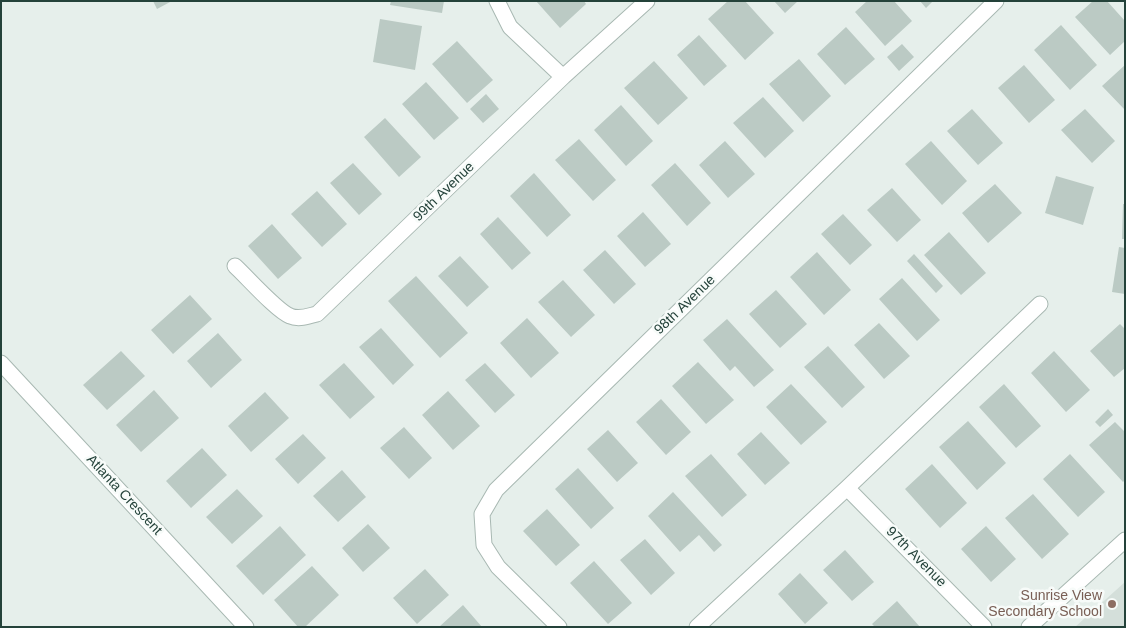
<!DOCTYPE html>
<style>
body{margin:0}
#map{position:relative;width:1126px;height:628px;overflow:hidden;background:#e6efeb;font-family:Helvetica,sans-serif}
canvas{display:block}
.frame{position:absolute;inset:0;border:2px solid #24423a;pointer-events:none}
</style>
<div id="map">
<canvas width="1126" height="628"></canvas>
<div class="frame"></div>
</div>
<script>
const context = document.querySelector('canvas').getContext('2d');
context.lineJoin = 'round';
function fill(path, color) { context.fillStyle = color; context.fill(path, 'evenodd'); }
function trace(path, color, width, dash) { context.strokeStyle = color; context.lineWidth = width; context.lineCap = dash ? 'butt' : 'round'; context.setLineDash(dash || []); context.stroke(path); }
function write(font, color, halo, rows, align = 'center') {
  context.font = font + ' Helvetica,sans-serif'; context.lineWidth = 5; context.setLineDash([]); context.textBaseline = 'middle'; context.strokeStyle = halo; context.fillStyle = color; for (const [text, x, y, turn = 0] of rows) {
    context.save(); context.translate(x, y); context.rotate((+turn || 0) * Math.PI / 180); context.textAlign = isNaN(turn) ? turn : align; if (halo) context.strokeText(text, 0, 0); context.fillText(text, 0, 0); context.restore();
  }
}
fill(new Path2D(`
 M1125,582V627H1075Z`), '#d4dfda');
fill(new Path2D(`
 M153,1H172L157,9Z
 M391,1H444L442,13L390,5Z
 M536,1H584L586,4L560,28Z
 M728,1H745L774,33L745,60L708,19Z
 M774,1H798L785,13Z
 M867,1H894L912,21L885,46L855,12Z
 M920,1H933L926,8Z
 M1093,1H1107L1125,21V41L1110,55L1075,17Z
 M380,19L422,26L415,70L373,62Z
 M1061,25L1097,65L1070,90L1034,50Z
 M846,27L875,59L845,85L817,54Z
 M699,35L727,66L704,86L677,55Z
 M457,41L493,80L467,103L432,64Z
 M902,44L914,57L899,71L887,57Z
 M799,59L831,96L803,122L769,84Z
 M654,61L688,98L658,125L624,88Z
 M1024,65L1055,100L1029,123L998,88Z
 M1125,65V110L1102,86Z
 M426,82L459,118L434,140L402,104Z
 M486,94L499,109L483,123L470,109Z
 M763,97L794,131L765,158L733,123Z
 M621,105L653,141L626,166L594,130Z
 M972,109L1003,143L978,165L947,131Z
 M1085,109L1115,141L1092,163L1061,130Z
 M385,118L421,157L399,177L364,137Z
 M579,139L616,180L593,201L555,160Z
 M725,141L755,174L728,198L699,165Z
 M931,141L967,181L942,205L905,164Z
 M353,163L382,194L359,215L330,183Z
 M675,163L711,203L687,226L651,185Z
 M534,173L571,215L547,237L510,196Z
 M1056,176L1094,187L1083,225L1045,213Z
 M995,184L1022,213L988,243L962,213Z
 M892,188L921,220L897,242L867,210Z
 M317,191L347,224L322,247L291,214Z
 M1123,204H1125V239H1122Z
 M643,212L671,244L645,267L617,236Z
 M843,214L872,245L850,265L821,234Z
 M498,217L531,253L512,270L480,234Z
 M272,224L302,258L278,279L248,246Z
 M949,232L986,273L961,295L924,255Z
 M1119,247L1125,248V294L1112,292Z
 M605,250L636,284L614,304L583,270Z
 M817,252L851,290L824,315L790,277Z
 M914,254L943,286L936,293L907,261Z
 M460,256L489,287L467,307L438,276Z
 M416,276L468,333L440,358L388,301Z
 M902,278L940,320L917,341L879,299Z
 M563,280L595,315L571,337L538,302Z
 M776,290L807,324L780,348L749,314Z
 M190,295L212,319L173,354L151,330Z
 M527,318L559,353L531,378L500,343Z
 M727,319L774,370L754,387L735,366L730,371L703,340Z
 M879,323L910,356L884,379L854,345Z
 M1120,324L1125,329V368L1114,377L1090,351Z
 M381,328L414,365L393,385L359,347Z
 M218,333L242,360L211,388L187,361Z
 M828,346L865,387L842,408L804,367Z
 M121,351L145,376L107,410L83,385Z
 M1054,351L1090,390L1066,412L1031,373Z
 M698,362L734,400L706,424L672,386Z
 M344,363L375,397L350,419L319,385Z
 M485,363L515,395L495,413L465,380Z
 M791,384L827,422L801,445L766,407Z
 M1004,384L1041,426L1016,448L979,407Z
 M154,390L179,418L141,452L116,425Z
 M448,391L480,426L453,450L422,415Z
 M265,392L289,418L251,452L228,426Z
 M661,399L691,432L666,455L636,422Z
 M1108,409L1113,415L1100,427L1095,422Z
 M968,421L1006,463L977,490L939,447Z
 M1115,422L1125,432V480L1123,482L1089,445Z
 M404,427L432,458L409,479L380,448Z
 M608,430L638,463L617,482L587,449Z
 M761,432L790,463L765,485L737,454Z
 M303,434L326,458L298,484L275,459Z
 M202,448L227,475L191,508L166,481Z
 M711,454L747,495L722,517L685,476Z
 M1070,454L1105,492L1078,517L1043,479Z
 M932,464L967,503L940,528L905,489Z
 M578,468L614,508L591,529L555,489Z
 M342,470L366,497L338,522L313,496Z
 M237,489L263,516L232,544L206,517Z
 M673,492L722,545L714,552L699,535L680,552L648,516Z
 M1033,494L1069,534L1042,559L1005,518Z
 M547,509L580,545L556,566L523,531Z
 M368,524L390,548L363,572L342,548Z
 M280,526L306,555L263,595L236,566Z
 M986,526L1016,559L991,582L961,549Z
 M645,539L675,573L651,595L620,560Z
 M845,550L874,582L852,601L823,570Z
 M594,561L632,603L608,624L570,583Z
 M312,566L339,595L305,627H298L274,600Z
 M425,569L449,595L417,624L393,598Z
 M800,573L828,603L805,624L778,594Z
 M897,601L920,627H875L872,624Z
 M463,605L482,627H439Z`), '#bbcac4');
const street = new Path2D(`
 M497,1L510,27L563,77
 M235,266C247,277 277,311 290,316C299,320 308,316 317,314L563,77L647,1
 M1,363L246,627
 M847,488L984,627
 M559,627L498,567L484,545L482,514L496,490L996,1
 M697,627L847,488L1040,304
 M1029,627L1125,540`);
trace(street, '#a8b8b2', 17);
trace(street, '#fff', 15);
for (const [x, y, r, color] of [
 [1112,604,5,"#8d6e63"]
]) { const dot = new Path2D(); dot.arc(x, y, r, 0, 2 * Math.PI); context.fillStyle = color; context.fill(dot); trace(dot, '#f7fbf9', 2); }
write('14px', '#24423a', '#f7fbf9', [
 ["99th Avenue",444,192,-44],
 ["98th Avenue",685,305,-44],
 ["Atlanta Crescent",124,495,47],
 ["97th Avenue",916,557,45]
]);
write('14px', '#785e54', '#f7fbf9', [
 ["Sunrise View",1102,596],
 ["Secondary School",1102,612]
], 'right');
</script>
